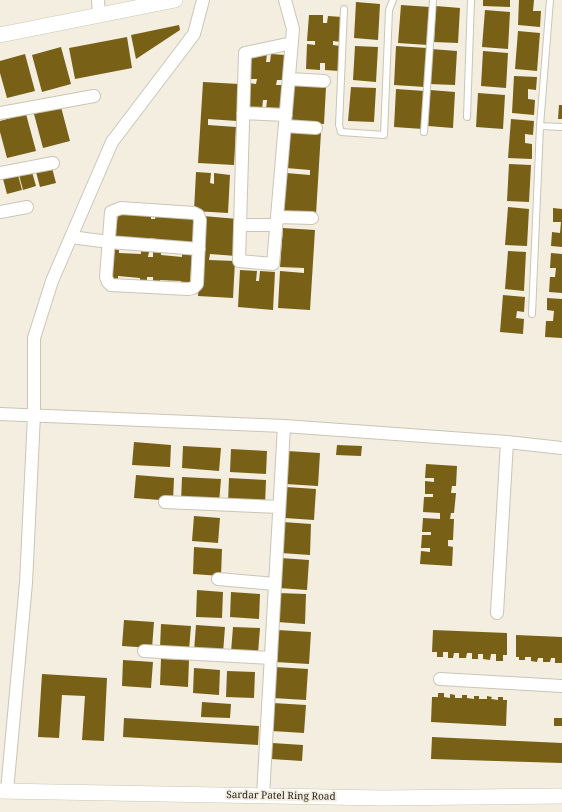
<!DOCTYPE html>
<style>
body{margin:0}
canvas{display:block;background:#f3eedf}
</style>
<canvas width="562" height="812"></canvas>
<script>
const context = document.querySelector('canvas').getContext('2d');
context.lineJoin = 'round';
function fill(path, color) { context.fillStyle = color; context.fill(path, 'evenodd'); }
function trace(path, color, width, dash) { context.strokeStyle = color; context.lineWidth = width; context.lineCap = dash ? 'butt' : 'round'; context.setLineDash(dash || []); context.stroke(path); }
function write(font, color, halo, rows, align = 'center') {
  context.font = font + ' "Noto Serif",serif'; context.lineWidth = 4; context.setLineDash([]); context.textBaseline = 'middle'; context.strokeStyle = halo; context.fillStyle = color; for (const [text, x, y, turn = 0] of rows) {
    context.save(); context.translate(x, y); context.rotate((+turn || 0) * Math.PI / 180); context.textAlign = isNaN(turn) ? turn : align; if (halo) context.strokeText(text, 0, 0); context.fillText(text, 0, 0); context.restore();
  }
}
fill(new Path2D(`
 M483,0H510V7L483,6Z
 M519,0H534L533,11H541L540,27L518,25Z
 M356,2L380,4L378,40L354,38Z
 M401,5L430,7L428,45L398,43Z
 M436,6L460,8L458,43L434,42Z
 M485,10L510,12L508,49L482,47Z
 M309,15H323V23H327L328,16L342,17L341,42L333,41V45L340,46L339,71L325,70V63H320V70L306,69L307,44L315,45V41H307Z
 M179,25L180,30L136,59L131,35Z
 M518,31L540,33L537,71L515,69Z
 M127,37L132,68L75,79L69,48Z
 M355,46L378,47L376,82L353,80Z
 M396,46L427,48L425,87L394,85Z
 M61,47L71,84L42,92L32,55Z
 M431,49L457,51L455,85L429,84Z
 M483,51L508,53L506,88L481,86Z
 M25,54L35,91L7,98L0,73V61Z
 M267,54L266,62H270L271,54L285,55L283,80H277L276,85H283L281,111L266,110L267,100H263L262,110L247,109L249,83L256,84L257,79H249L252,55Z
 M514,76L537,77L536,90L528,89V99L535,100L534,115L512,113Z
 M203,82L239,84L237,121L208,119V125L236,127L234,165L198,163Z
 M293,85L326,87L324,124L291,122Z
 M351,87L376,88L374,122L348,121Z
 M396,89L425,91L423,129L394,127Z
 M430,90L455,92L453,128L428,126Z
 M478,93L505,95L503,129L476,127Z
 M559,105H562V119H558Z
 M61,107L70,141L43,148L34,114Z
 M26,114L36,151L7,158L0,132V121Z
 M511,119L534,121L533,135L525,134V143L532,144V159L508,158Z
 M289,130L321,132L316,214L284,212L286,173L310,175V170L286,168Z
 M509,164L531,165L529,202L507,201Z
 M52,168L56,183L40,187L36,172Z
 M32,172L36,186L23,190L19,175Z
 M196,172L211,173L210,183L214,184V173L230,175L228,213L194,211Z
 M18,175L22,190L7,194L3,179Z
 M508,207L529,209L527,246L505,245Z
 M553,208L562,209V247L551,246L552,232L560,233L561,222H553Z
 M118,212H122V214L143,216L144,213H151V219H155L156,213L195,217L194,245L155,243L156,239L150,238V243L115,239Z
 M203,216L238,219L236,256L210,254L209,260L235,261L233,298L198,296Z
 M283,228L315,230L310,310L278,308L280,271L304,273V268L280,267Z
 M114,249L119,250V253L141,254V251L149,252L148,257H153V252L161,253V255L182,257V254L192,255L190,284H181V281L160,280V282H153V277H147V282L140,281V278L118,276V280L112,279Z
 M508,251L526,252L524,291L505,289Z
 M551,253L562,254V293L549,292L550,277H555L556,268H550Z
 M240,270L257,271L256,281H259L260,271L275,272L273,310L238,307Z
 M503,295L525,297L524,312L517,311L516,318L524,319L523,334L500,332Z
 M547,298L562,299V338L545,337L546,321H553L554,311L547,310Z
 M134,442L171,445L170,467L132,465Z
 M337,445L362,446L361,456L336,455Z
 M183,446L221,448L219,471L182,468Z
 M231,449L267,451L266,474L230,472Z
 M287,451L320,453L318,486L285,484Z
 M426,464L457,466L456,486H452L451,493H456L454,513H451L450,519H454L453,540H448V546L453,547L452,566L420,564L421,551L430,552V548H421L422,535H431V532H422L423,518L440,519V513L423,512L424,497H433V494H425V481L434,482V478H425Z
 M136,475L174,478L173,501L134,498Z
 M182,477L221,479L219,503L181,501Z
 M229,478L266,480L265,505L228,503Z
 M286,487L316,489L314,520L285,518Z
 M194,516L220,518L218,543L192,541Z
 M283,522L311,524L310,555L281,553Z
 M194,547L222,549L221,576L193,574Z
 M281,558L309,560L307,590L279,588Z
 M197,590L223,592L222,618L196,617Z
 M231,592L260,594L259,619L230,617Z
 M278,593L306,594L305,624L277,622Z
 M124,620L154,622L152,648L122,646Z
 M161,624L191,626L189,650L160,648Z
 M196,625L225,627L223,653L194,651Z
 M233,627L260,628L258,653L231,652Z
 M277,630L311,632L309,664L275,662Z
 M433,630L507,633V655H503V661H496V654H491L490,660L483,659V654H478V659H472V653H467L466,658H459V653H454L453,658H448V652H443V657H437V652H432Z
 M516,635L562,637V663H555V658H551L550,662H543V658H538L537,662L531,661V657H525V660H519V657H516Z
 M161,659L189,660L188,687L160,685Z
 M123,660L153,662L151,688L122,686Z
 M275,667L308,669L306,700L273,698Z
 M194,668L220,670L219,695L193,693Z
 M227,671L255,672L254,698L226,697Z
 M42,674L107,678L104,741L82,740L85,696L62,695L59,738L38,737Z
 M438,693H444V697L450,698V694L455,695V698H462V695H467V698L474,699V696H479V699H487V696L492,697L491,699L498,700V697H503V700H507L506,726L431,722L432,697H438Z
 M202,702L231,704L230,718L201,717Z
 M273,703L306,705L304,733L272,731Z
 M124,718L259,726L258,745L123,737Z
 M554,718H562V726H554Z
 M432,737L562,743V763L431,759Z
 M272,743L303,745L302,761L271,759Z`), '#786017');
const service = new Path2D(`
 M344,9L339,125L341,132L384,135L389,10L393,0
 M467,117L471,0
 M540,126L562,127
 M424,132L433,0
 M532,314L540,126L550,0`);
const minor = new Path2D(`
 M98,0L99,15
 M285,0L293,29L273,264L239,261L245,53L292,43
 M289,79L324,81
 M0,113L94,96
 M243,113L286,115
 M285,126L316,128
 M0,173L53,163
 M121,208L194,213L198,215L200,220L197,284L193,288L188,289L111,285L108,282L106,277L111,212Z
 M0,212L27,207
 M277,217L312,218
 M240,225H276
 M71,237L109,242L199,249
 M0,414L284,426L507,442L562,448
 M165,502L279,507
 M218,579L275,584
 M497,613L507,442
 M144,651L271,658
 M440,679L562,686
 M7,791L26,583L34,415V338L52,281L112,142L194,34L203,0
 M263,796L284,426`);
const tertiary = new Path2D(`
 M0,35L175,0
 M0,791L383,798L562,796`);
trace(service, '#cac5b7', 8);
trace(minor, '#cac5b7', 14);
trace(tertiary, '#cac5b7', 16);
trace(service, '#fff', 6);
trace(minor, '#fff', 12);
trace(tertiary, '#fff', 15);
write('10px', '#211f1a', '#f3eedf', [
 ["Sardar Patel Ring Road",281,796,1]
]);
</script>
